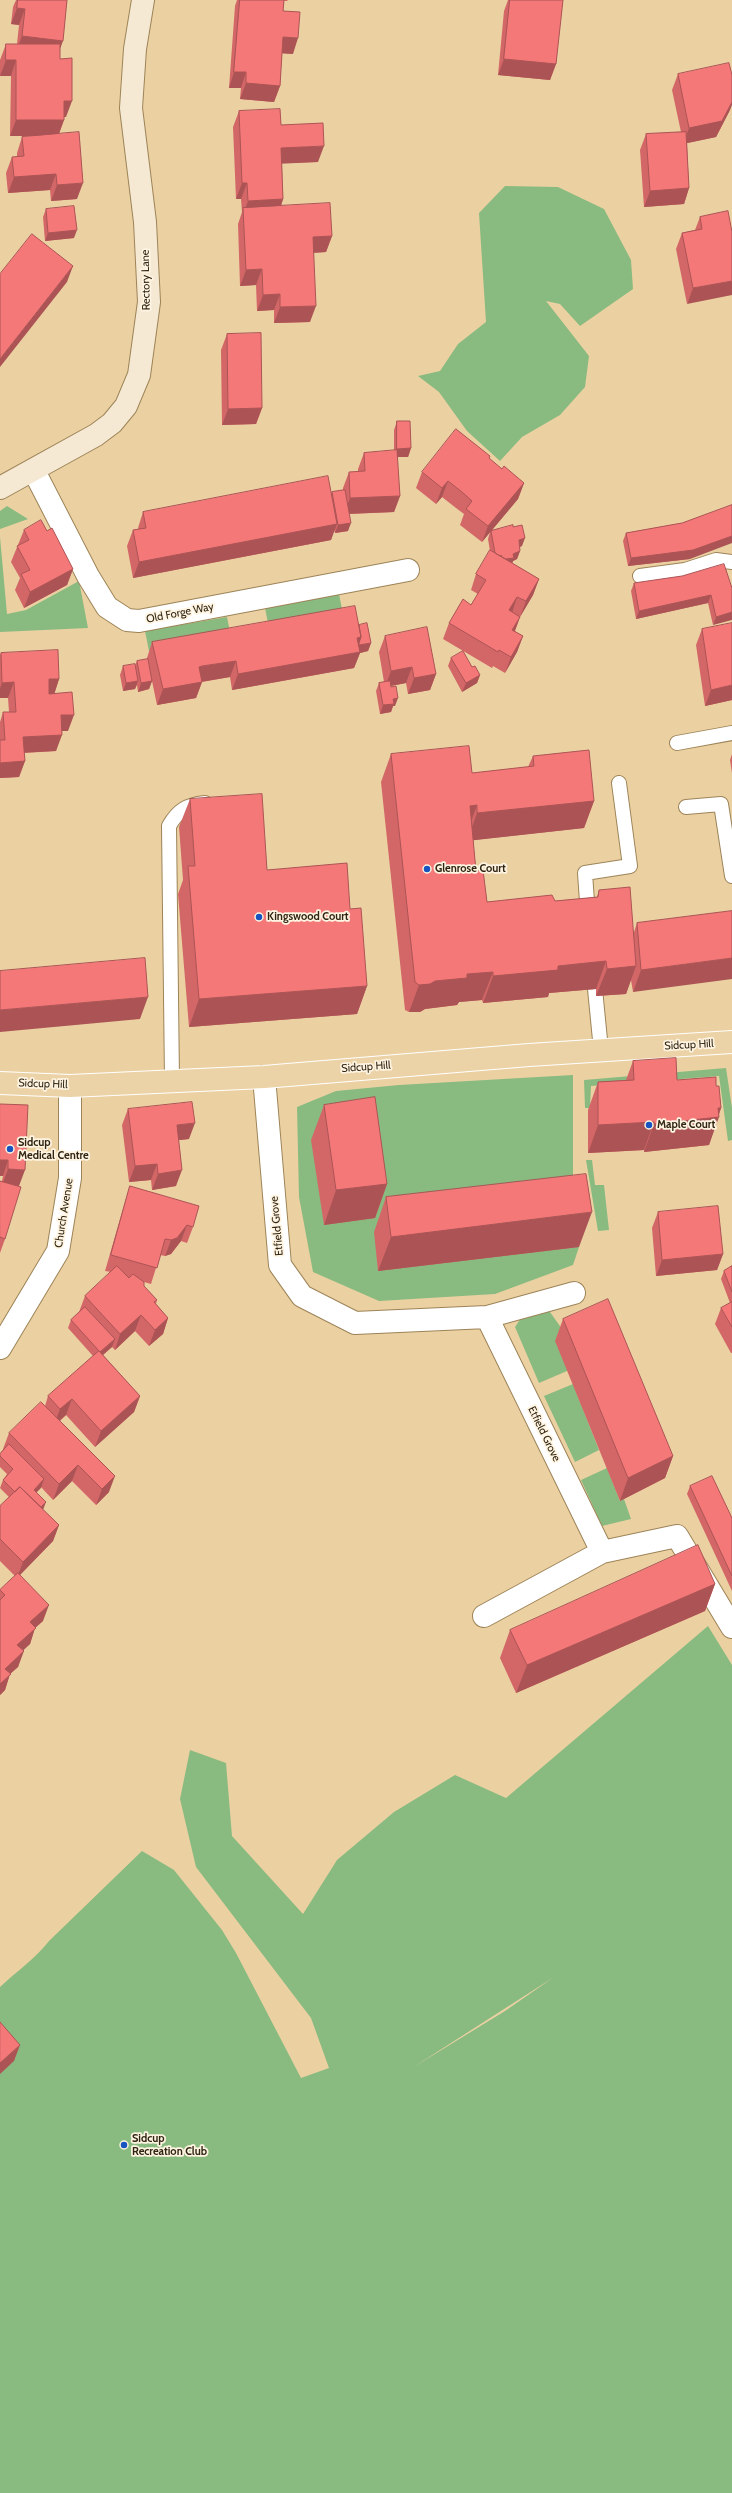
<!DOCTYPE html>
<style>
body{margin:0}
canvas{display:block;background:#ebd0a2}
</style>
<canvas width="732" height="2493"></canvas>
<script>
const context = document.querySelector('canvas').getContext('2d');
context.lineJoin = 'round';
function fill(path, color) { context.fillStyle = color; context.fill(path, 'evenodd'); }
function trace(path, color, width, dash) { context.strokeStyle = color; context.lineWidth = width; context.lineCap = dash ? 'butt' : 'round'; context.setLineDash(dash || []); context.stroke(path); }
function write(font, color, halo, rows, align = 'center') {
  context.font = font + ' Cabin,sans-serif'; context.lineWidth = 3.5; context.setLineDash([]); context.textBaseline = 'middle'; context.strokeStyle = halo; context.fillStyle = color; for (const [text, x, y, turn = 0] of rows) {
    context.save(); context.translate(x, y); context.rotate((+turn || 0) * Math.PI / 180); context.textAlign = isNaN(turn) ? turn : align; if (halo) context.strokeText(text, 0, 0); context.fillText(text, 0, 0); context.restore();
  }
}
fill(new Path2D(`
 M505,186L558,187L604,209L631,260L633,289L580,326L560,304L546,301L589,356L585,387L560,415L522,437L500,461L467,431L439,392L418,376L440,371L458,344L486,322L479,213Z
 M7,506L28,519L0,529V511Z
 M0,537L7,614L26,610L79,581L88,628L0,632Z
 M339,594L343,614L269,628L265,608Z
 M227,617L231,637L149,651L145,631Z
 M726,1068L732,1108V1140L728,1141L719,1076L591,1086L590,1108H585L584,1080Z
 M573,1075V1209L579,1247L573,1265L495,1294L379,1301L313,1272L299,1197L297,1107L336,1091L399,1085Z
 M586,1160H592L595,1185H604L609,1230L598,1231Z
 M538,1310L550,1312L567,1336V1371L539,1383L515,1327L521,1318Z
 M573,1384L599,1450L575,1462L544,1396Z
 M607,1468L620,1501L624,1499L631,1519L602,1526L581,1480Z
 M708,1626L732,1665V2493H0V1987C17,1971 35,1959 49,1941L142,1851L174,1870L222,1930L236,1953L301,2078L329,2068L311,2018L196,1867L180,1799L190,1750L226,1763L232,1836L303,1914L337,1860L394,1812L455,1775L506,1798ZM554,1977L505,2011L412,2068Z`), '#89bb80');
const lane = new Path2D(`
 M640,576L685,570L716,560L732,562
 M677,743L732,733
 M686,807L721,804L732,876
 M588,916L585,873L630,866L619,783
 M595,989L601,1050
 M172,1081L169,826C178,810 187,805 205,803`);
const street = new Path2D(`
 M34,471L88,576L107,607L127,620L139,621L408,570
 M264,1077L280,1265L302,1296L355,1323L487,1317L574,1293
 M487,1317L602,1552
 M0,1348L58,1251L70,1178V1086
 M484,1616L602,1552L677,1536L732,1627`);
const secondary = new Path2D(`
 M0,488L96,435L112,423L126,406L139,375L149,302L145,222L131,108L135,49L143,0`);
const primary = new Path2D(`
 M0,1083L70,1086L264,1077L529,1055L732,1042`);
trace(lane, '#9d8458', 16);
trace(street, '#9d8458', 24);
trace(secondary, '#9d8458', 24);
trace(primary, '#fff', 24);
trace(lane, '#fff', 14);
trace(street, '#fff', 22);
trace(secondary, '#f5e9d3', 22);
trace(primary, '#ecd3a7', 22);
fill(new Path2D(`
 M16,0H67L60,48V59L66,117H64V120L59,134L77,199L51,201L50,190L8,193L6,173L12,157H17V153L22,137L34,136H10L11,76H0V60L6,44H17L19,25L11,24L13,7Z
 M237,0H288L287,1H284L283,11L293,54L282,53L280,86L274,102L240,99L241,88H229L235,6Z
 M508,0H559L556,64L550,80L498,75L504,11Z
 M678,74L730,110L716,137L687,143L689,188L684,204L644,207L640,150L646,134L681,132L672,90Z
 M239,111L281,125L318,162L282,163L283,199L281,206L332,236L326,252L314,253L310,322L274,323V310L257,311L256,285L240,286L238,224L242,212L241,199H236L233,127Z
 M46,209L74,238L45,241L43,217Z
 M728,211L687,304L676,249L682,233L695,230L700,217Z
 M227,334L262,408L256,424L222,425L221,350Z
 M397,421L411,448L408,457H397L400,496L394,512L349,514L348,531L335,533L334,530L331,540L133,578L127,546L133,530L138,529V528L143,512L331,494L332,492L343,490V488L349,472H358V469L364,453L394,451V430Z
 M490,456L489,459L502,469L524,483L518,499L492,530L513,527L522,546L520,547V551L517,559L513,561L512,563L539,579L533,595L520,617L515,631L523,636L517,652L505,673L493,666L492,668L443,639L449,623L471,605L478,594L471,590L476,574L490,551L488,539L490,532L482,542L460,525L464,514L456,508L442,497L436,504L416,488L422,472Z
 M682,523L690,559L628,566L623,541L626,533Z
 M24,530L47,531L73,569L67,585L24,608L15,590L20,578L11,562Z
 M634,583L732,588L713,625L708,603L636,619L631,591Z
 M359,625L371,643L368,651L360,653L354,668L232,690L230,677L202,682L196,698L157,705L152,681L149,689L138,692L137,685L135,689L123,691L120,675L123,666L135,665L137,661L147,659V658L152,642Z
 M702,629L732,700L705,706L696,645Z
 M385,636L436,674L430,690L408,694L406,683L391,686L395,706H393L391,712L380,714L376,691L379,683L384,682L379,652Z
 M1,653L59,679L54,694L68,731H62L56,751L24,753L25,761L19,777L0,778V722L3,712H9L8,698H0V655Z
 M451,658L480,675L477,683L462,692L448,666Z
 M391,754L472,773L528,767L533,756L594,801L584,828L473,840L476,871L487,902L555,901L597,897L599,890L634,932L637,923L732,911L633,992L631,980L626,994L596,996V989L549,993L548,997L483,1003L482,1000L459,1002L457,1005L425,1009L420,1012H409L405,1010L381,782Z
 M732,754V773L730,760Z
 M190,799L267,870L367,986L357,1014L189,1027L178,894L183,880L179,827Z
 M633,1061L677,1080L716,1086L721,1108L709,1145L644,1152V1150L588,1153V1110L598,1082L626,1080Z
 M0,1104L19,1186H17L5,1239L0,1253V1181H2L3,1176Z
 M324,1105L387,1184L375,1218L324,1225L311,1140Z
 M128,1109L189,1139L179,1140L176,1186L152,1190L151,1180L129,1182L122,1125Z
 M130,1186L193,1227L187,1243L181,1241L171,1254L165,1256L160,1255L151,1284L144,1282V1286L157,1300L156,1304L168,1318L163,1334L149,1346L135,1331L115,1350L112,1347L103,1355L140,1396L134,1412L95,1447L66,1415L60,1421L109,1492L96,1505L72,1481L53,1500L41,1487L36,1492L43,1510L59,1525L53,1541L20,1575L43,1621L35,1628L30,1644L23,1650L18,1667L10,1674L5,1690L0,1695V1590L15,1576L0,1561V1506L9,1497L0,1488L3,1480L7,1474L0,1467V1454L3,1450V1449L9,1433L45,1406L48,1396L93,1356L68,1328L71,1320L79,1312L85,1296L111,1272L105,1271L125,1202Z
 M386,1197L579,1247L378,1271L374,1232Z
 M658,1212L723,1254L717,1270L656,1276L652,1228Z
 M732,1266V1353H731L715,1324L721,1308L730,1303L721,1279L724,1271Z
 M563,1319L673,1456L665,1478L620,1501L555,1341Z
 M690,1486L732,1518V1591L687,1494Z
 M715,1584L705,1611L516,1693L500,1658L510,1630Z`), '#d36768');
fill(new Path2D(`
 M17,8L25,9L19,25L11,24Z
 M22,36L63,41L57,57L16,52Z
 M283,37L298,38L293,54L277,53Z
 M504,59L556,64L550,80L498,75Z
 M6,60H16L11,76H0Z
 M234,72H246L241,88H229Z
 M246,83L280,86L274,102L240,99Z
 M64,101H72L66,117H58Z
 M732,102V105L730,110L716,137L683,144L689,128Z
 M16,120H64L58,136H10Z
 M324,146L318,162L275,164L281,148Z
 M56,174L50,190L8,193L14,177Z
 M83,183L77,199L51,201L57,185Z
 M242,183H247L241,199H236Z
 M689,188L684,204L644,207L650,191Z
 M283,199L278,215L244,212L248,201Z
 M77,230L74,238L45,241L48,233Z
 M332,236L326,252L307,253L313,237Z
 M73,266L67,282L0,367V359Z
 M262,269L256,285L240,286L246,270Z
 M732,281V295L687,304L693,288Z
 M280,294L274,310L257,311L263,295Z
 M316,306L310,322L274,323L280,307Z
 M262,408L256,424L222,425L228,409Z
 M411,448L408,457H394L397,449Z
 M448,481L442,497L436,504L442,488Z
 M524,483L518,499L482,542L488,526Z
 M400,496L394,512L344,514L350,498Z
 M351,523L348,531L335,533L338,525Z
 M337,524L331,540L133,578L139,562Z
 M732,536V543L690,559L628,566L631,558Z
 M525,538L522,546L515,548L519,540Z
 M520,551L517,559L513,561L511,567L502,560L513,554Z
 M73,569L67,585L24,608L30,592Z
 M539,579L533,595L520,617L526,601Z
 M711,595L708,603L636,619L639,611Z
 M517,597L512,613L509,610Z
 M732,612V620L713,625L716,617Z
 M520,617L514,633L512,630Z
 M523,636L517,652L505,673L511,657Z
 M361,637L359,645L371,643L368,651L360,653L354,668L232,690L238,674L357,638Z
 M236,661L230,677L194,683L199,667Z
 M412,667L406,683L385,687L391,671Z
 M436,674L430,690L408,694L414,678Z
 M480,675L477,683L462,692L466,683Z
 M49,679H59L54,695H43Z
 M138,681L135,689L123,691L126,683Z
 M152,681L149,689L138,692L141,683Z
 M14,682L8,698H0V688L2,683Z
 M202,682L196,698L157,705L163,689Z
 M732,685V700L705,706L711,690Z
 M398,698L395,706H393L391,712L380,714L383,705L393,699Z
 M61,715H74L68,731H56Z
 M62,735L56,751L17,753L23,737Z
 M25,761L19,777L0,778V763Z
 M594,801L584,828L467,841L477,813Z
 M477,805L467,833L470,806Z
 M732,958V979L633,992L641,970Z
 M606,961L596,989L549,993L548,997L483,1003L493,976L558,966Z
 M636,966L626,994L596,996L607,969Z
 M493,972L482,1000L459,1002L457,1005L425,1009L420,1012H409L419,985L467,974Z
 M367,986L357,1014L189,1027L199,999Z
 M148,997L140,1019L0,1032V1010Z
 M718,1108H721L718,1117H719L709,1145L644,1152L654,1124Z
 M654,1122L644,1150L588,1153L598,1125Z
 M195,1123L189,1139L171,1141L177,1125Z
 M0,1160H8L3,1176H0Z
 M157,1164L151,1180L129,1182L135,1166Z
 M8,1169L25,1170L19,1186L2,1185Z
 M182,1170L176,1186L152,1190L158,1174Z
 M387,1184L375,1218L324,1225L336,1190Z
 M592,1212L579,1247L378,1271L391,1237Z
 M187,1225L181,1241L171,1254L165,1256L171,1240Z
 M723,1254L717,1270L656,1276L662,1260Z
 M141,1315L135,1331L115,1350L120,1334Z
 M168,1318L163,1334L149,1346L155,1330Z
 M115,1339L112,1347L97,1360L100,1352Z
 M140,1396L134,1412L95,1447L101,1431Z
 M72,1399L66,1415L54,1425L60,1409Z
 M673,1456L665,1478L620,1501L628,1478Z
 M78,1465L72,1481L53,1500L59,1484Z
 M115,1476L109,1492L96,1505L102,1489Z
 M44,1479L41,1488L31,1498L34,1490Z
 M46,1502L43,1510L36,1513Z
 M59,1525L53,1541L17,1578L23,1562Z
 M715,1584L705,1611L516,1693L527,1665Z
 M49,1605L43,1621L35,1628L30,1644L12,1661L17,1645L30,1622Z
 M24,1651L18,1667L10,1674L5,1690L0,1695V1684L5,1669Z
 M20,2045L14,2061L0,2074V2063Z`), '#ac5455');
const building = new Path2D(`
 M18,0H67L63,41L22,36L25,9L17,8Z
 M240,0H284L283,11L300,12L298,38L283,37L280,86L246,83V72H234Z
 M510,0H563L556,64L504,59Z
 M6,44H60V59L72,58V101H64V120H16V60H6Z
 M729,63L732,75V102L722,121L689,128L678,74Z
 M280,109L281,125L323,123L324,146L281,148L283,199L248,201L247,183H242L239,111Z
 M79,132L83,183L57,185L56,174L14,177L12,157L24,156L22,137Z
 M686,132L689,188L650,191L646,134Z
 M330,203L332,236L313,237L316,306L280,307V294L263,295L262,269L246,270L243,208Z
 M74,206L77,230L48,233L46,209Z
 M728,211L732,232V281L693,288L682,233L702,229L700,217Z
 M32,234L73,266L0,359V274Z
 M261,333L262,408L228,409L227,334Z
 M397,421H410L411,448L397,449Z
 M456,429L490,456L489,458L502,469L504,466L524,483L488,526L466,509L472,501L462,492L448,481L442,488L422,472Z
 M397,450L400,496L350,498L349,472L365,471L364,453Z
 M328,476L337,524L139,562L133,530L146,528L143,512Z
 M345,490L351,523L338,525L332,492Z
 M732,505V536L693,550L631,558L626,533L682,523Z
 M41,520L47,531L52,528L73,569L30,592L21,574L30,570L17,546L29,540L24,530Z
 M513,525V527L522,525L525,538L519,540L520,551L513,554L514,558L506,559L502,557L501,555L500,556L495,553L491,531Z
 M490,550L539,579L526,601L517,597L509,610L520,617L512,630L523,636L511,657L499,650L498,652L449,623L463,599L471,605L486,580L476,574Z
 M724,564L732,588V612L716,617L711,595L639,611L634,583L682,576Z
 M355,606L361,637L357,638L360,652L238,674L236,661L202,666L199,667L202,682L163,689L152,642Z
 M367,623L371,643L359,645V643L361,637L359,625Z
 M732,623V685L711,690L702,629Z
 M427,627L436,674L414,678L412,667L391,671L385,636Z
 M58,650L59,679H49V694L72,692L74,715H61L62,735L23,737L25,761L0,763V740H5L3,712H16L14,682L2,683L1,653Z
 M463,651L472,667L475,666L480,675L466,683L451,658Z
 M148,659L152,681L141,683L137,661Z
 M135,664L138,681L126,683L123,666Z
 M390,681L391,687L396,686L398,698L393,699L394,704L383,705L379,683Z
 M469,746L472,773L534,766L533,756L589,750L594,801L477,813V805L470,806L476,871L483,870L487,902L552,895L555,901L598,897L599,890L630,887L636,966L607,969L606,961L558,966V970L493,976V972L467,974V978L435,981L430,984L419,985L415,982L391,754Z
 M262,794L267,870L347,863L350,909L361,908L367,986L199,999L188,866H195L190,799Z
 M732,911V958L641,970L637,923Z
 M145,958L148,997L0,1010V971Z
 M676,1058L677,1080L716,1077V1086H719L721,1108H718L719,1117L654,1124V1122L598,1125V1082L634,1080L633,1061Z
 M375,1097L387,1184L336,1190L324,1105Z
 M192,1102L195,1123L177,1125L182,1170L158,1174L157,1164L135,1166L128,1109Z
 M0,1104L28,1105L25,1170L8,1169V1160H0Z
 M586,1174L592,1212L391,1237L386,1197Z
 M0,1181L21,1187L5,1239L0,1237Z
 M130,1186L199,1206L193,1227L187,1225L177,1238L171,1240L165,1239L157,1268L111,1255Z
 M718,1206L723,1254L662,1260L658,1212Z
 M117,1266L129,1278L133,1274L144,1282V1286L157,1300L154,1302L168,1318L155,1330L141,1315L120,1334L85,1296Z
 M732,1266V1292L724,1271Z
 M608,1299L673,1456L628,1478L563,1319Z
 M732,1302V1327L721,1308Z
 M85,1307L115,1339L100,1352L71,1320Z
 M99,1351L140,1396L101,1431L72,1399L60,1409L48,1396Z
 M41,1402L115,1476L102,1489L78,1465L59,1484L9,1433Z
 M9,1444L44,1479L34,1490L46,1502L41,1507L20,1487L15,1492L3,1480L13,1469L0,1456V1454Z
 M712,1476L732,1518V1576L690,1486Z
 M20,1487L59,1525L23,1562L0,1539V1506Z
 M698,1545L715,1584L527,1665L510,1630Z
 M18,1573L49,1605L30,1622L36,1628L17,1645L24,1651L5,1669L11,1674L0,1684V1600L5,1595L0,1590Z
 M0,2022L20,2045L0,2063Z`);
fill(building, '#f57879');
trace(building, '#ac5455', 1);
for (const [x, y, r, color] of [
 [427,869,4,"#1754bf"],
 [259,917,4,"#1754bf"],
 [649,1125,4,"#1754bf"],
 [10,1149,4,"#1754bf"],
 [124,2145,4,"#1754bf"]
]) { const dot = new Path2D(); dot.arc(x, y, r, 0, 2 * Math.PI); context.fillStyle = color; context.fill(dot); trace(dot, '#fef4e1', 1.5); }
write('11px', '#2f2512', '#fef4e1', [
 ["Rectory Lane",146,280,-91],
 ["Old Forge Way",180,613,-11],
 ["Sidcup Hill",689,1045,-3],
 ["Sidcup Hill",366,1067,-4],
 ["Sidcup Hill",43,1084,2],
 ["Church Avenue",64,1213,-81],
 ["Etfield Grove",277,1226,-95],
 ["Etfield Grove",544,1434,64]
]);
write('bold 11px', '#2f2512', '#fef4e1', [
 ["Glenrose Court",435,869],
 ["Kingswood Court",267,917],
 ["Maple Court",657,1125],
 ["Sidcup",18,1143],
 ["Medical Centre",18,1156],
 ["Sidcup",132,2139],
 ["Recreation Club",132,2152]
], 'left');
</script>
